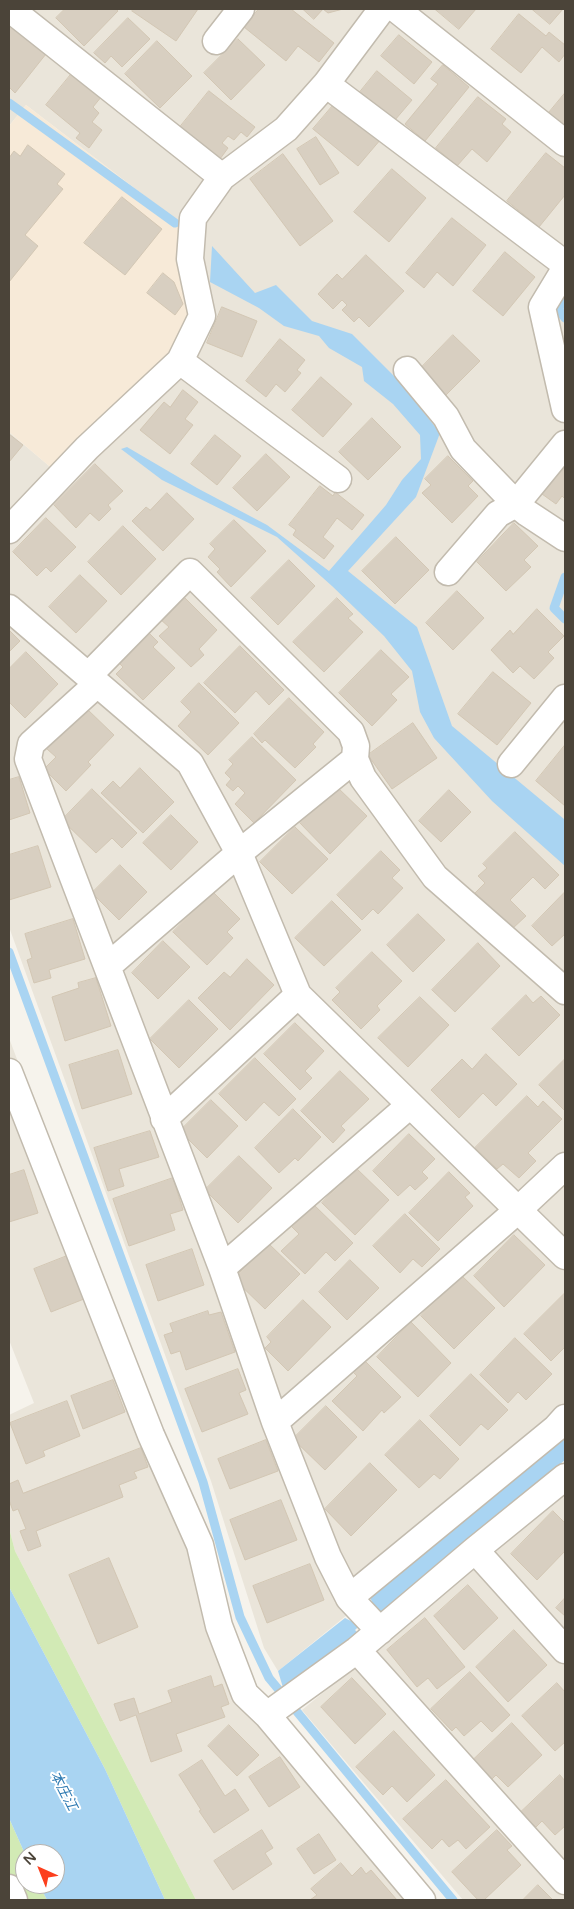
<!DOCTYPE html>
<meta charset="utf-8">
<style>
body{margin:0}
#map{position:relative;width:574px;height:1909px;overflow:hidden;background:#f6f3ec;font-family:"Varela Round",sans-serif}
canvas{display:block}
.frame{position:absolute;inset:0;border:10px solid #4b4439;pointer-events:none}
.north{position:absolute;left:15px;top:1844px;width:50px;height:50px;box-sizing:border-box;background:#fff;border:1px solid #b7b4b0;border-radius:50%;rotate:316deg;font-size:14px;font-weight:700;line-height:20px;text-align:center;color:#4b4439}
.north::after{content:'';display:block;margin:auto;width:18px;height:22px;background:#fc3f1d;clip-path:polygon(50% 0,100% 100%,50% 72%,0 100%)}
</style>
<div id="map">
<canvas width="574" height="1909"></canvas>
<div class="frame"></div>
<div class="north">N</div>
</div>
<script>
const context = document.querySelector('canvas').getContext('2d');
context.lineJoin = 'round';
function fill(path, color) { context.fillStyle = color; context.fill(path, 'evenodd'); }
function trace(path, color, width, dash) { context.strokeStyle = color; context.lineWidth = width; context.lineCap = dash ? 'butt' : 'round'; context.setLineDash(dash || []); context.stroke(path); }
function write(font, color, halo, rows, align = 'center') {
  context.font = font + ' "Varela Round","Noto Sans JP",sans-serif'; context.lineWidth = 4; context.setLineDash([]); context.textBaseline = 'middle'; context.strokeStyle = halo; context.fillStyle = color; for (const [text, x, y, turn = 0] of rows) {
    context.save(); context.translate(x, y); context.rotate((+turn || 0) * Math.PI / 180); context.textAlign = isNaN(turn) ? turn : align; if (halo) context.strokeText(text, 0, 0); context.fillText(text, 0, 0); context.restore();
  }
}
fill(new Path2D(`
 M9,9H370L307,97L180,223L26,105L9,126Z
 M392,9H565V1438L278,1671L264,1648L211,1481L9,927V432L67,481L185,376L202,219L222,187Z
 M9,1038L156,1428L249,1685L414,1900H196L15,1551L9,1528V1415L34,1403L9,1340Z
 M565,1493V1900H463L302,1710Z`), '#eae5da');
fill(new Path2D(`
 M26,105L180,223L190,322L168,367L55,471L9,432V126Z`), '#f7ead8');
fill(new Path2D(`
 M9,1528L15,1551L196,1900H165L105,1769L9,1587Z
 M9,1818L25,1854V1884H39L47,1900H9Z`), '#d2eab5');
fill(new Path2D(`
 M212,246L255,293L276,285L312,321L352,334L398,380L440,433L416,497L348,571L417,627L452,726L564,819L565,866L492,801L434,738L420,712L412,671L384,636L332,586L277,537L162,480L121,449L127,447L197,488L267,525L329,571L386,505L402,480L421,459L420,435L393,404L364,381L362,367L329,348L319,336L284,326L259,308L210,282Z
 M565,1438V1460L383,1614L376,1610L355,1630L358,1633L284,1691L278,1671L345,1618L351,1621L373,1604L369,1595Z
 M9,1587L105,1769L165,1900H47L39,1884H55V1854H25L9,1818Z`), '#a9d4f2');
trace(new Path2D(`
 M9,103L175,223
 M565,299L558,309L565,318
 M565,577L554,608L565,619
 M9,952L203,1482L240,1617L269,1678L453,1900`), '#a9d4f2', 9);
const building = new Path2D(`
 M65,9H116L118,11L84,46L56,18Z
 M134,9H198L176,41L132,11Z
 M259,9H291L334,43L319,62L298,46L286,61L244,27Z
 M303,9H343L328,13L323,9L314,19Z
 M435,9H476L459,29Z
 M532,9H563L550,24Z
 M519,14L546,36L549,32L565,45V54L559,62L542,47L521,73L491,49Z
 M128,18L150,39L122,67L111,56L105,63L94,53Z
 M11,26L46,54L15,93L9,87V29Z
 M399,35L432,62L414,84L381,56Z
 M238,39L265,65L231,100L204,73Z
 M157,41L192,76L160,108L125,74Z
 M443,65L469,87L425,141L405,124L438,84L431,79Z
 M377,71L412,100L395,120L360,92Z
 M73,72L102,96L93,107L99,113L92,122L102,130L89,148L76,138L80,133L46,105Z
 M209,91L255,127L247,137L241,132L234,140L228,136L222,143L228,148L220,159L180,127Z
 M565,93V130L547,115Z
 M478,97L506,119L502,124L511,132L487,162L472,149L457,166L436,148Z
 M336,102L381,139L358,166L313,129Z
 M316,137L339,173L320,185L297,149Z
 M28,145L65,174L57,184L63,189L25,235L38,246L9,282V158L14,151L20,156Z
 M546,153L565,168V195L539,227L507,201Z
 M283,154L333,221L300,246L250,179Z
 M392,169L426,198L389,242L354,212Z
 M122,197L162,229L125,275L84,243Z
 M452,218L486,245L453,286L437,272L424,288L406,273Z
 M505,252L535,277L503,316L473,291Z
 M366,255L404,291L369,327L359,317L354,322L342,310L347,305L342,300L333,309L318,294L337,274L342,279Z
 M163,273L174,282L183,304L175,315L147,293Z
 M222,307L257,321L242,357L207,343Z
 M453,335L480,361L446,395L420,369Z
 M280,339L305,360L297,370L301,373L285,392L276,384L266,397L246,381Z
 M321,377L352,404L323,437L292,410Z
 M183,390L198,402L185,419L193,425L170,454L140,430L164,402L170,407Z
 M372,418L401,447L368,480L339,452Z
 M9,434L23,445L9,462Z
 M215,435L241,456L217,485L191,464Z
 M266,454L290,477L257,511L233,488Z
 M448,456L473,481L468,486L478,496L452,523L422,493L431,485L425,479Z
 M565,462V499L562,496L556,504L542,494Z
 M95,464L123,491L108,505L111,509L99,521L90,513L76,528L54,505Z
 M320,486L333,496L335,492L364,515L352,530L337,518L323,537L334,546L324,559L293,535L296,530L289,525Z
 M167,493L194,519L163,551L132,521L146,507L150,510Z
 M46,518L76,547L51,572L46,567L37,576L13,552Z
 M234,520L266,551L231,587L217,572L220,569L208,557L215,549L210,544Z
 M514,523L538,546L524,560L531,567L506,591L477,562Z
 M123,526L156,559L121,595L88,562Z
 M396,537L429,570L395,604L362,571Z
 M289,560L315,586L278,625L251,598Z
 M80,575L107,601L76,633L49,607Z
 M457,591L484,618L453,650L426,623Z
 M183,596L217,630L199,649L204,655L191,667L159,636L169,627L160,619Z
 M337,598L353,614L348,618L363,632L324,672L293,642Z
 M537,609L564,636L548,652L554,658L534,679L520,666L513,673L491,650L510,630L513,634Z
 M9,630L20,641L9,652Z
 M148,632L158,642L153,647L175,668L143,700L116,674L123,667L118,662Z
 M240,646L284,690L269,705L256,691L235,713L204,683Z
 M381,650L409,677L391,694L397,700L372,726L339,693Z
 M26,652L58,684L25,718L9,702V669Z
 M493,672L531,703L497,745L458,714Z
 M199,683L239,723L208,755L178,726L191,712L181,702Z
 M289,698L324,732L313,744L316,747L295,768L265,740L262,743L254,734Z
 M87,709L114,735L88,762L91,765L66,791L44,769L56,757L47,749Z
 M413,723L437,758L392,789L368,755Z
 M252,737L296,780L254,823L235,804L245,793L238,786L233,791L226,785L231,779L225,773L233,764L229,760Z
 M565,745V806L536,781Z
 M140,768L174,802L143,833L101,793L113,781L120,788Z
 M19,777L30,813L9,820V780Z
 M336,786L367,816L330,854L300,823Z
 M92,789L137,833L122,848L112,838L96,853L62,820Z
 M449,790L471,812L441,842L419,821Z
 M171,815L198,842L171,870L143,843Z
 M295,827L328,859L292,894L260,862Z
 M515,832L559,875L545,889L533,877L510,900L526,916L512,929L475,893L485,883L478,876L487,868L483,864Z
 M38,846L51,887L9,900V855Z
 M381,851L400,870L392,878L403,888L378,914L373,909L362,920L337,895Z
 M120,865L147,892L119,920L92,893Z
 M213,892L240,919L227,932L233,938L207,965L173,932Z
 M565,892V934L552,946L532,926Z
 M332,901L361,930L324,966L295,938Z
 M418,914L445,940L413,972L387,945Z
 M73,919L85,959L49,970L51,978L34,983L27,960L32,958L25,934Z
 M163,941L190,967L158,999L132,973Z
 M478,943L500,966L455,1012L432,990Z
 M372,952L402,981L377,1006L380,1010L361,1029L332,1000L340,992L336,988Z
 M247,959L274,985L230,1030L198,998L224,972L230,977Z
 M96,978L111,1026L65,1041L52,997L79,988L78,983Z
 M526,995L533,1003L541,996L560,1015L519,1056L492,1029Z
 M420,997L449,1025L408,1067L378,1038Z
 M189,1000L218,1029L179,1068L150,1039Z
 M295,1023L324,1051L305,1071L312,1078L300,1090L264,1054Z
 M118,1050L132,1094L82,1109L69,1065Z
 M486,1054L517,1084L496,1106L483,1093L459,1118L431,1090L462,1059L472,1069Z
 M255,1058L296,1099L279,1116L264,1102L246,1121L219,1094Z
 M565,1059V1111L539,1085Z
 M340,1071L369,1099L341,1126L345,1130L333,1143L301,1111Z
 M527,1096L538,1107L543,1101L562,1119L528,1153L536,1161L519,1178L503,1164L497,1169L475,1148Z
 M211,1100L238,1126L207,1158L180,1131Z
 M293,1109L321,1137L298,1161L295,1158L279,1173L255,1148Z
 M150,1131L159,1157L119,1169L124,1186L108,1191L94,1148Z
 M409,1134L435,1159L422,1172L428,1178L415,1190L410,1185L398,1196L373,1171Z
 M239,1156L272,1188L238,1223L205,1190Z
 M356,1168L389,1200L355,1235L322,1203Z
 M24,1170L38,1213L9,1222V1175Z
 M449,1172L470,1193L465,1197L473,1206L438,1241L409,1213Z
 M173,1178L183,1210L170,1214L175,1230L129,1246L113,1199Z
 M313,1204L353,1243L335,1261L326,1252L305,1274L281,1251L299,1234L291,1226Z
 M405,1214L440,1249L422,1267L413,1259L400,1273L373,1246Z
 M514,1235L545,1265L504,1307L474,1276Z
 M268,1243L300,1274L265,1309L234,1279Z
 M192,1249L204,1285L158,1301L146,1265Z
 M67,1256L84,1299L51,1312L34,1269Z
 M350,1260L379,1288L347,1320L319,1292Z
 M461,1275L495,1308L454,1349L421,1316Z
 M565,1293V1347L551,1361L524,1334Z
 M303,1300L331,1327L288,1371L265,1348L271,1342L267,1337Z
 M208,1311L209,1315L221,1312L235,1352L186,1370L180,1351L171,1354L164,1335L173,1332L170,1324Z
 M411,1322L451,1363L418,1397L377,1357Z
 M515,1338L552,1374L526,1400L518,1392L508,1403L480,1375Z
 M365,1361L401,1397L384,1413L382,1410L363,1431L332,1401L357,1376L354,1373Z
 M238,1369L246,1390L239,1393L248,1414L202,1432L185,1389Z
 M471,1374L508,1410L488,1430L481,1424L460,1446L430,1416Z
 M113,1380L125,1412L83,1429L71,1396Z
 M67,1401L80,1436L43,1451L45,1456L26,1464L10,1423Z
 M326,1406L357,1437L325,1470L293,1439Z
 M420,1420L459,1459L440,1479L434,1474L419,1488L385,1455Z
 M266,1440L278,1471L230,1489L218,1459Z
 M141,1448L148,1467L134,1472L137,1478L119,1485L123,1497L36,1531L41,1546L28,1551L20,1531L26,1529L18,1509L13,1511L9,1500V1484L18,1480L23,1493Z
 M370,1463L397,1490L351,1536L325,1509Z
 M281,1500L297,1540L245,1560L230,1520Z
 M553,1511L565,1523V1551L537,1580L511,1554Z
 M109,1558L138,1627L98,1644L69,1575Z
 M310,1564L324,1600L267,1623L253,1586Z
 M468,1585L498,1618L464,1650L434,1616Z
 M565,1598V1616L556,1608Z
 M425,1618L465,1667L437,1689L428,1678L417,1687L387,1650Z
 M514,1630L547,1665L508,1702L476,1667Z
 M470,1672L510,1715L492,1732L481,1721L464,1736L456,1727L452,1731L431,1709Z
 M211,1676L214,1687L222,1684L229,1704L221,1707L225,1717L176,1734L182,1751L151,1762L136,1715L120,1721L114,1704L134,1698L139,1714L172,1702L168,1691Z
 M352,1678L386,1714L355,1744L321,1707Z
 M557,1683L565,1692V1742L555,1751L522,1716Z
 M512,1723L542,1755L508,1787L496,1775L489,1782L471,1762Z
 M229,1725L259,1755L237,1776L208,1746Z
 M394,1731L435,1775L407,1802L392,1786L383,1795L356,1767Z
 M280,1757L300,1787L269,1807L249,1777Z
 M202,1760L225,1796L235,1789L249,1810L214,1833L199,1811L201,1810L179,1775Z
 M560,1775L565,1781V1826L555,1835L542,1821L536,1827L521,1812Z
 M446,1780L490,1827L466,1849L458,1840L449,1847L442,1839L432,1849L403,1819Z
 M262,1830L273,1848L265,1853L272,1864L233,1890L214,1861Z
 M497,1830L512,1846L507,1850L521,1865L484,1900H478L452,1872Z
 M319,1834L336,1860L314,1874L297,1849Z
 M341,1863L352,1876L361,1867L366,1874L371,1870L397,1900H310L317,1895L311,1889Z
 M538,1885L553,1900H523Z`);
fill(building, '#d8cfc1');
trace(building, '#d3c7b4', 1);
const street = new Path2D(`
 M10,9L222,177
 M396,9L565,143
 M216,41L241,9
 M326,84L565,264
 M565,269L542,307L565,409
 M180,361L338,479
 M407,370L446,417L463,449L516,504L498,514L448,572
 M565,444L516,504L527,513L565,538
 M9,530L87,448L180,361L202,316L190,259L193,218L222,177L286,129L326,84L382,9
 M9,608L190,763L239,853L298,995L565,1256
 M88,676L190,572L351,732L356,746L355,759L363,778L435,877L565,991
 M97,684L31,744L28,759L222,1268L275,1422L328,1557L349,1598L380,1631
 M511,764L565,698
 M108,966L239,853L355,759
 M9,1072L151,1435L200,1545L219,1626L245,1694L267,1715L357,1650L475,1550L565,1477
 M164,1119L298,995
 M222,1268L410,1105
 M275,1422L518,1210L565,1166
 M475,1550L565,1650
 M349,1598L556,1428L565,1418
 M357,1650L565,1881
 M267,1715L422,1900
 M9,1888L14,1900`);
trace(street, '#c2bbae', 29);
trace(street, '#fff', 26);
write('italic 14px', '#2e7ab2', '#fff', [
 ["本庄江",63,1791,63]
]);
</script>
